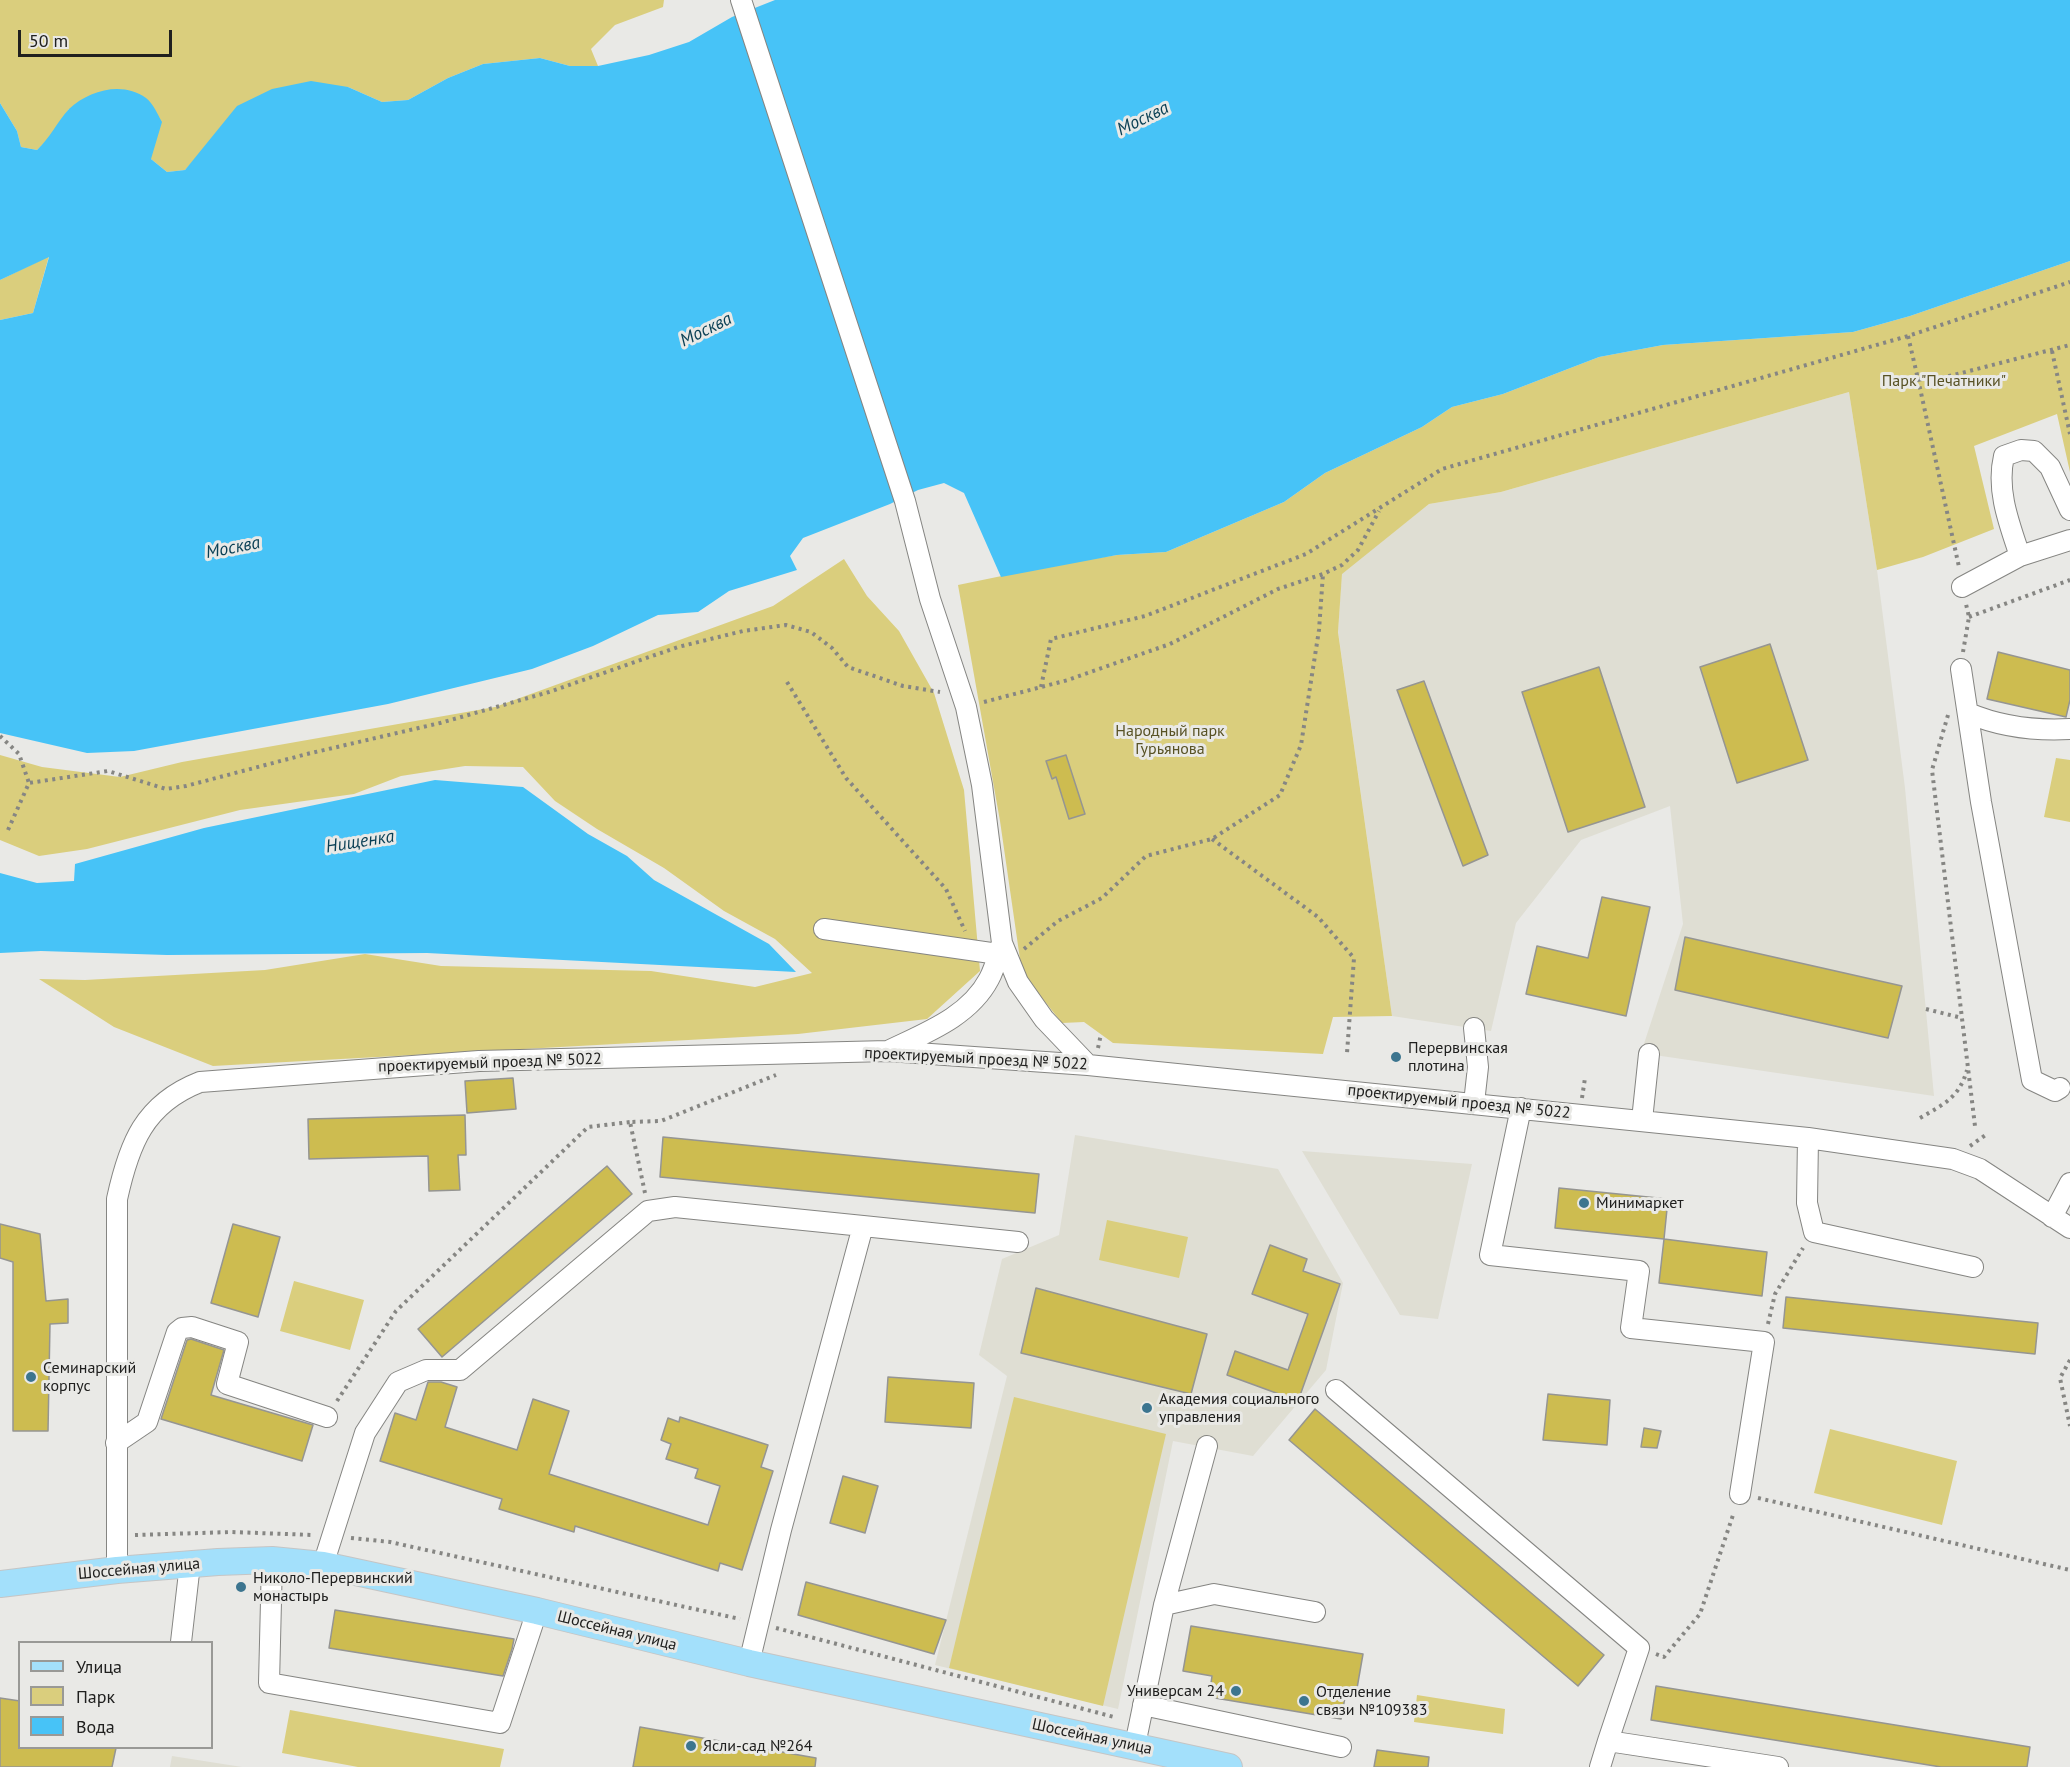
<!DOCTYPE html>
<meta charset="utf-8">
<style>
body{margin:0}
#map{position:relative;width:2070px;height:1767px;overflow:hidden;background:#e9e9e6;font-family:"PT Sans",sans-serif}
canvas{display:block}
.legend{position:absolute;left:18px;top:1641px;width:195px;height:108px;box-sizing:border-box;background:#e9e9e6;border:2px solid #999996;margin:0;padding:8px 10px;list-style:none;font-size:18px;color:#20201f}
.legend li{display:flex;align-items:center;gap:12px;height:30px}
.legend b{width:30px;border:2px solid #999996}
.scale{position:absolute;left:18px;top:30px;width:154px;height:27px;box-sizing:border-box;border:3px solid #20201f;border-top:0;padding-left:8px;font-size:18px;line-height:21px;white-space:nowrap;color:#20201f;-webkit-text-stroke:4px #e9e9e6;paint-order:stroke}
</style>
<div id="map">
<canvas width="2070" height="1767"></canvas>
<ul class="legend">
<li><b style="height:8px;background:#a3e0fb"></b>Улица</li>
<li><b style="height:16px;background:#dace7d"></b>Парк</li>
<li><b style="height:16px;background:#47c3f7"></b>Вода</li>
</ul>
<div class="scale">50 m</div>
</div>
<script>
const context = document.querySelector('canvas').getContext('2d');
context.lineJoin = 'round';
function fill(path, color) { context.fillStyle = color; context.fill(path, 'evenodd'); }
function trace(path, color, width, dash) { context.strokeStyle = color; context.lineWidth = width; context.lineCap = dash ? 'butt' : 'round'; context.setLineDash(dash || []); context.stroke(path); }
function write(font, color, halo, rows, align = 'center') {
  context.font = font + ' "PT Sans",sans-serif'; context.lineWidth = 6; context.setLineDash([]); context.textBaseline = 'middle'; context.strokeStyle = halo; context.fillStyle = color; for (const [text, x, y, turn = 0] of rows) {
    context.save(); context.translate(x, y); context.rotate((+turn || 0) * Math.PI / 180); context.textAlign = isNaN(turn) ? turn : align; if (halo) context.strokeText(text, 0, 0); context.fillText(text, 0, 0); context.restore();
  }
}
fill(new Path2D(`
 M1849,392L1877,570L1905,788L1934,1096L1641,1053L1683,924L1670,806L1581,840L1516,923L1491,1031L1392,1016L1338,631L1342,572L1429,504L1501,492Z
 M1075,1135L1278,1169L1343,1283L1326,1370L1253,1456L1173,1441L1118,1709L935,1665L1007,1376L979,1355L1002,1259L1059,1235Z
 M1302,1151L1472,1164L1438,1319L1400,1315Z
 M172,1756L242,1767H170Z`), '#dfded3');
fill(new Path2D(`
 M0,0H664L663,7L615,25L591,49L598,66H570L540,58L483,64L448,78L408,100L382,102L348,87L201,153L185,170L167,172L151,159L69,109L52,136L37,150L21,147L17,131L0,103Z
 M49,256L33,313L0,320V280Z
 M2070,261V472L2057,414L1974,446L1994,529L1923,557L1877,570L1849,392L1501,492L1429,504L1342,574L1338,632L1392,1016L1333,1017L1323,1054L1113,1043L1084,1022L1062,1023L1022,973L1000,821L958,585L1060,564L1117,555L1166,552L1284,502L1325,473L1422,427L1452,407L1503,394L1599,357L1663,345L1853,332L1910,316Z
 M844,559L867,596L899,631L934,693L964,790L980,971L927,1019L798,1034L213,1066L114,1027L39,979L85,980L265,970L365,954L441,966L651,971L755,987L812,973L775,939L724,911L664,868L597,829L555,801L523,767L465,766L401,776L354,794L240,810L87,849L39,856L0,840V755L42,767L120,777L182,762L495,707L773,606Z
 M2056,758L2070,760V822L2044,817Z
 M1107,1220L1188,1237L1179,1278L1099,1260Z
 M294,1281L364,1300L350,1350L280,1331Z
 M1014,1397L1166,1434L1103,1706L949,1668Z
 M1830,1429L1957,1461L1942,1525L1814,1493Z
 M1417,1695L1505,1709L1503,1734L1414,1722Z
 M290,1710L504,1749L500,1767H358L282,1753Z`), '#dace7d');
fill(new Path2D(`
 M775,0H2070V261L1910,316L1853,332L1663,345L1599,357L1503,394L1452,407L1422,427L1325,473L1284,502L1166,552L1117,555L1001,577L964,493L944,483L918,490L890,504L803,538L790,556L797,570L729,591L698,612L658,615L593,646L532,669L388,704L134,751L87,753L0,733V320L33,313L49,257L0,280V103L17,131L21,147L37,150C50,138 57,122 69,109C89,90 123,81 146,98C153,103 158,115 162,122L151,159L167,172L185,170L237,106L272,89L311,81L348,87L382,102L408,100L448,78L483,64L540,58L570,66H598L649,55L689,42L732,17Z
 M435,780L523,787L588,834L627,856L654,880L769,944L796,972L427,953L167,955L41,951L0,953V873L37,883L74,881L75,864L204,828Z`), '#47c3f7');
const building = new Path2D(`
 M1770,644L1808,760L1737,783L1700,667Z
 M1998,652L2070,670V700L2066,717L1987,699Z
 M1599,667L1645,807L1568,832L1522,692Z
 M1424,681L1488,855L1463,866L1397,690Z
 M1066,755L1085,814L1069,819L1056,777L1052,779L1046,761Z
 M1602,897L1650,907L1626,1016L1526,994L1537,946L1588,958Z
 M1685,937L1902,986L1888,1038L1675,990Z
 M513,1078L516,1109L467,1113L465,1081Z
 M465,1115L466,1155H458L460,1190L429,1191L428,1156L309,1159L308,1119Z
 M663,1137L1039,1174L1035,1213L660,1177Z
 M607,1166L632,1194L442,1357L418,1329Z
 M1559,1188L1668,1199L1664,1239L1555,1228Z
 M0,1224L40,1234L46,1301L68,1299V1323L50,1324L48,1431H13V1262L0,1258Z
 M233,1224L280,1237L258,1317L211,1303Z
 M1664,1239L1767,1252L1762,1296L1659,1283Z
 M1270,1245L1307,1259L1303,1271L1340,1284L1298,1401L1227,1375L1235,1351L1288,1370L1308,1314L1252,1294Z
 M1036,1288L1207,1334L1191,1394L1021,1353Z
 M1786,1297L2038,1323L2035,1354L1783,1328Z
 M191,1339L224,1350L211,1395L313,1425L302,1461L161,1419L187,1340Z
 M888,1377L974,1383L971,1428L885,1422Z
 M428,1382H441L457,1387L445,1427L517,1450L533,1399L569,1411L549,1474L708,1525L720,1486L695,1478L698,1469L666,1459L671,1444L661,1440L668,1418L679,1422L680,1417L768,1445L761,1467L773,1471L742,1570L720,1563L718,1571L575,1526L574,1532L499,1509L502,1499L380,1461L395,1413L416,1420Z
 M1548,1394L1610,1400L1607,1445L1543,1440Z
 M1315,1409L1604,1655L1578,1686L1289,1440Z
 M1644,1428L1661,1431L1657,1448L1641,1447Z
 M843,1476L878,1486L865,1533L830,1523Z
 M806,1582L946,1620L934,1654L798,1615Z
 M335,1610L514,1639L512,1649L503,1676L329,1648Z
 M1191,1626L1363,1654L1356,1694L1346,1692L1341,1719L1209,1697L1212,1676L1183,1671Z
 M1656,1686L2030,1747L2027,1767H1941L1651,1720Z
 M0,1698L20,1701V1748H116L112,1767H0Z
 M640,1727L816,1758L815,1767H633Z
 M1377,1750L1429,1757L1428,1767H1374Z`);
fill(building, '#cdbc50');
trace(building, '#959592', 1.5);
const minor = new Path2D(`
 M741,0L905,501L930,599L966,707L982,785L1002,943L1018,982L1044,1019L1088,1065
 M2020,556C2009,523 1996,490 2004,456L2021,450L2034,451L2050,467L2070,510
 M1962,587L2020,556L2070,540
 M1961,669L1981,802L2032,1080L2055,1091L2060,1088
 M1968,713C2001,727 2034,731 2070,729
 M824,929L998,954
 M1474,1028L1478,1067L1474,1103
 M888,1051C925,1033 969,1017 989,979C995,968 998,955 1002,943
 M1521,1108L1490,1255L1639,1271L1631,1328L1764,1342L1740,1494
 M1642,1120L1649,1054
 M1808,1138L1807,1203L1814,1232L1973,1267
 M2052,1217L2070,1183
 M863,1226L1018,1242
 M1336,1390L1639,1648L1608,1741
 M116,1443L147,1422L177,1332L182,1328L192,1327L238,1342L227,1384L327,1417
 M272,1560L269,1683L500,1723L537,1611
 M323,1565L365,1433L398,1382L426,1370H460L648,1211L675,1207L863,1226L781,1530L749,1663
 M117,1570V1199C129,1144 144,1104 200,1082L479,1061L888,1051L1088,1065L1808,1138L1953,1159L1980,1169L2070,1228
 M1164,1605L1214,1594L1315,1612
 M181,1642L190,1564
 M1143,1705L1341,1747
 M1135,1745L1164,1605L1207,1446
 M1600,1767L1608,1741L1778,1767`);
const major = new Path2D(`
 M0,1584L117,1570L218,1562L272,1560L323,1565L537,1611L749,1663L1229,1767`);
trace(minor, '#858582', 22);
trace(major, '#c5c5c5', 28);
trace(new Path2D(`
 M1908,336L1918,379L1934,380L2070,345
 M2052,351L2070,434
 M1918,379L1959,567
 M1969,617L2070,580
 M1963,652L1969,617L1966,604
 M787,682L846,778L946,889L965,931
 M1041,687L1051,639L1145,616L1306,554L1442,469L1908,336L2070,282
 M984,702L1068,680L1170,644L1278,589L1323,574L1342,565L1358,550L1379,511
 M1948,715L1932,770L1975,1126
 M0,736L19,754L29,783
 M8,830L29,783L108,771L166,789L186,786L307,754L440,723L549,692L678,647L743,631L786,625L811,632L832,648L848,667L903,686L940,692
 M1212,839L1318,917L1354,958L1347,1053
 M1024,949L1058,921L1102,898L1146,856L1212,839L1280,795L1301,745L1319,630L1323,574
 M1926,1009L1962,1018
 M1098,1048L1101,1034
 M1582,1098L1585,1078
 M1920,1118C1944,1104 1959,1098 1967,1070
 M1970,1146L1987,1134
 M645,1193L630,1122L661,1121L776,1075
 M1768,1324L1775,1294L1803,1248
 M2070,1360L2060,1378L2070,1426
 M337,1401L396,1311L588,1127L630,1122
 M1758,1498L2070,1570
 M135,1535L232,1532L313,1535
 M351,1538L390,1542L740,1619
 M776,1628L1114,1717
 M1656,1654L1664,1657L1700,1614L1734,1512`), '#868683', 4, [3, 4.5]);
trace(minor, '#fff', 20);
trace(major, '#a3e0fb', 26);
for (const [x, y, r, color] of [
 [1396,1057,6,"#3c758f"],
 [1584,1203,6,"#3c758f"],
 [31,1377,6,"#3c758f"],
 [1147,1408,6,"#3c758f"],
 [241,1587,6,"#3c758f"],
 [1236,1691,6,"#3c758f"],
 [1304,1701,6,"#3c758f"],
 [691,1746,6,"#3c758f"]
]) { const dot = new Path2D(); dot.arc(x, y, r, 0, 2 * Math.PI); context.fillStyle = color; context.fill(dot); trace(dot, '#e9e9e6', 2); }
write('16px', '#585225', '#e9e9e6', [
 ["Парк \"Печатники\"",1944,381],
 ["Народный парк",1170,731],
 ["Гурьянова",1170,749]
]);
write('16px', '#20201f', '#e9e9e6', [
 ["Перервинская",1408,1048],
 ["плотина",1408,1066],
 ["Минимаркет",1596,1203],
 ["Семинарский",43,1368],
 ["корпус",43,1386],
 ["Академия социального",1159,1399],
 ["управления",1159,1417],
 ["Николо-Перервинский",253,1578],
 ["монастырь",253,1596],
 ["Универсам 24",1224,1691,"right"],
 ["Отделение",1316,1692],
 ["связи №109383",1316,1710],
 ["Ясли-сад №264",703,1746]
], 'left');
write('16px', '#20201f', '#e9e9e6', [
 ["проектируемый проезд № 5022",976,1059,3],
 ["проектируемый проезд № 5022",490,1063,-2],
 ["проектируемый проезд № 5022",1459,1102,6],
 ["Шоссейная улица",139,1569,-5],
 ["Шоссейная улица",617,1631,14],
 ["Шоссейная улица",1092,1737,12]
]);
write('italic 18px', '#093f54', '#e9e9e6', [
 ["Москва",1143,119,-26],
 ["Москва",706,330,-26],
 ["Москва",233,548,-11],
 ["Нищенка",360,842,-9]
]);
</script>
